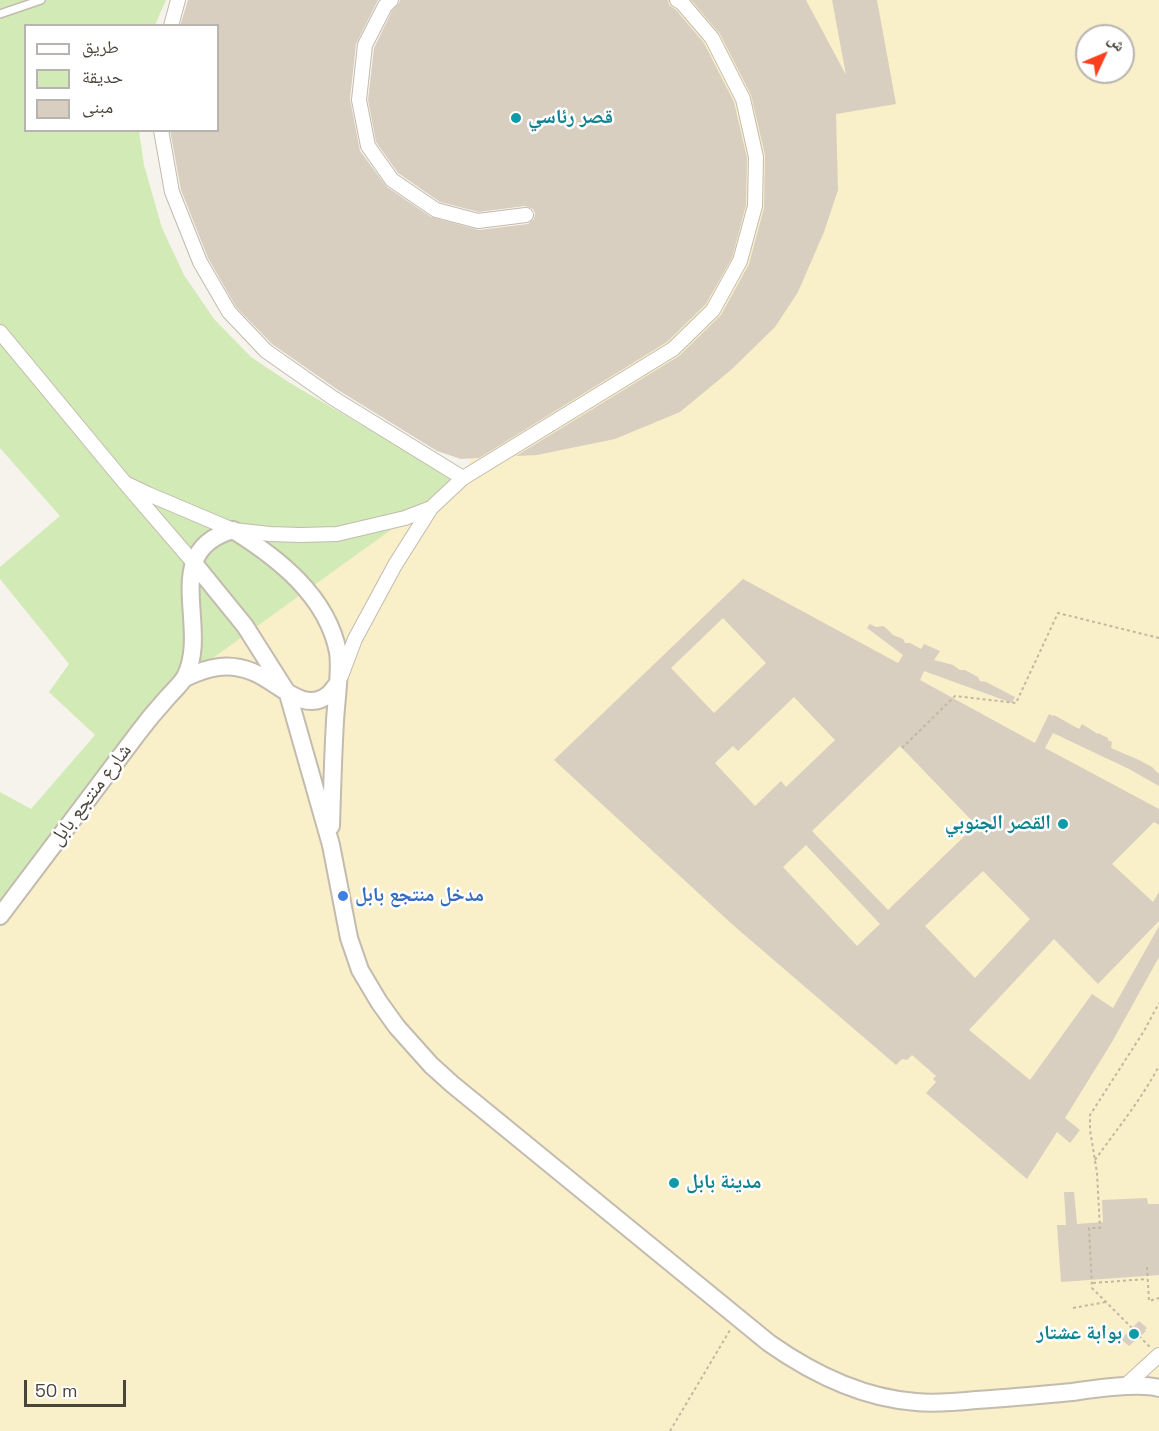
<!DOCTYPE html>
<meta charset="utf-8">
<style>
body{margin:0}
#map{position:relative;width:1159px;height:1431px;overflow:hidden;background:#f6f3ec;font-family:"Space Grotesk","Noto Naskh Arabic",sans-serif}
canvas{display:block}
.legend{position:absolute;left:24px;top:24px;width:195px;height:108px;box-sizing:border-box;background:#fff;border:2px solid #b7b4b0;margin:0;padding:8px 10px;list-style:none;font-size:18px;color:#4b4439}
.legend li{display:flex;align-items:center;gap:12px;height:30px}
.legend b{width:30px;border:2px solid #b7b4b0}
.north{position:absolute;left:1075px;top:24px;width:60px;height:60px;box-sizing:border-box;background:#fff;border:2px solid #b7b4b0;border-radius:50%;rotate:46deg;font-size:16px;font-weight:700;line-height:24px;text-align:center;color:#4b4439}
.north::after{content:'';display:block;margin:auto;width:21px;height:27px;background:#fc3f1d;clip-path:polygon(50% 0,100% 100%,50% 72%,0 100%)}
.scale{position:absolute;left:24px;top:1380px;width:102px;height:27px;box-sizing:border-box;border:3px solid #4b4439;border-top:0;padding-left:8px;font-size:18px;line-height:21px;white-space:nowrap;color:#4b4439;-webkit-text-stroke:4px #fff;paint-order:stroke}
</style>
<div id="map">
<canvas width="1159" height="1431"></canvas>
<ul class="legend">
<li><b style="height:8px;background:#fff"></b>طريق</li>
<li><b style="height:16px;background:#d2eab5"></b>حديقة</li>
<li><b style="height:16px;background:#d8cfc1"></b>مبنى</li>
</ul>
<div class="north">ش</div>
<div class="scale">50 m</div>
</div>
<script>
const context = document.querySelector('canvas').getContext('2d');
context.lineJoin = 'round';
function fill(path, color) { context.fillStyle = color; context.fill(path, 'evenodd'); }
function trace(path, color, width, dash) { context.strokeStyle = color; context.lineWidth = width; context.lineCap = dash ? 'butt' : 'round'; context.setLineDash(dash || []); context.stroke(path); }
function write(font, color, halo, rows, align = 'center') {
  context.font = font + ' "Space Grotesk","Noto Naskh Arabic",sans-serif'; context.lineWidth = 5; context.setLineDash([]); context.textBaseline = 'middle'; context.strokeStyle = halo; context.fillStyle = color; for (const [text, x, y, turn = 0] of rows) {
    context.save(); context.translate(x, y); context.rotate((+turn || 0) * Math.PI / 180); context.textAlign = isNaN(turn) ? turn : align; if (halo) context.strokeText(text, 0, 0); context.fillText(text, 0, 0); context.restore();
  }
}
fill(new Path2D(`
 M0,0H166L155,25L26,26V130L139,131L144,165L162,228L184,275L214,319L251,357L290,383L396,445L510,491L817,0H1159V272L0,1431V792L31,809L95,735L49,692L69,664L0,579V567L60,516L0,448ZM1087,36H1123V72H1087Z`), '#d2eab5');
fill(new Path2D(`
 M653,0H1159V1431H0V918L185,678L463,478ZM1087,36H1123V72H1087Z`), '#f9efc9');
fill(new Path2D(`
 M188,0H378L356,44L350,99L360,151L387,187L431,217L479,230L528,224L534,219L535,213L533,209L525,206L479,212L440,202L398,173L376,142L368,100L374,48L392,11L399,3L400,0H668L669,5L676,10L704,43L734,102L747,158L746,205L732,258L706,304L667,342L479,458L461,459L437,451L338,390L272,344L236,307L208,258L181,190L170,130H218V26H180Z
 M691,0H806L846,75L832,0H877L896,104L836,114L838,190L824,232L798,292L775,327L732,369L680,412L615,439L537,455L516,456L679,356L721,315L749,264L764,208L765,155L751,95L720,34Z
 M743,579L898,663L903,655L867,628L870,624L876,627L883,626L886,628L893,635L903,639L905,643H910L921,649L924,644L940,651L934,660L953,665L960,670H965L978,677L980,681L986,682L1015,697L1012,703L924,671L920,680L1035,743L1049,714L1053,716L1054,715L1079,729L1082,724L1098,734V733L1108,738V740L1112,742L1111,748L1139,760L1152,767L1159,774V786L1129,769L1053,733L1045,748L1159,809V825L1154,822L1112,864L1153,902L1159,892V921L1098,984L1054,939L969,1030L1030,1080L1092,994L1113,1008L1159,926V957L1112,1042L1065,1118L1080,1130L1070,1143L1057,1132L1027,1179L926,1093L936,1082L933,1079L936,1076L912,1055L907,1060L902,1059L896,1065L733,925L554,760ZM723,618L766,663L714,713L671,668ZM794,697L835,740L786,787L781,781L755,806L715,763L733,746L738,751ZM900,746L976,825L888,910L812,831ZM806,845L880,924L857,946L783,867ZM983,871L1030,919L975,978L925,926Z
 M1064,1192H1074L1077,1224L1103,1222L1102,1200L1147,1198L1148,1204H1159V1275L1061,1282L1057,1225H1066Z
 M1139,1321L1147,1328L1145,1330L1146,1331L1129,1346L1121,1339Z`), '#d8cfc1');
const service = new Path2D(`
 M0,14L41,0`);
const minor = new Path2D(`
 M391,0L385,6L365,45L359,100L368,146L392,180L436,210L478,221L526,215
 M171,26L178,0
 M161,130L172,192L200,262L229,312L266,351L333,398L463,478L431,508L395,565L355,639L341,676
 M0,332L125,483L193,562
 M463,478L673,349L713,310L740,261L755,206L756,157L743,99L712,38L682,3L677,0
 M125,483L148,494L233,530L270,534L301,535L337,534L405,518L431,508
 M1124,1387L1159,1355`);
const tertiary = new Path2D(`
 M193,562L245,626L288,694L331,845L349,938L360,970L379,1002L397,1027L431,1065L452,1084L769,1343C813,1374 862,1398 916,1402C936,1404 956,1402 976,1400C1008,1398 1040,1395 1072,1392C1094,1389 1139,1382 1159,1388
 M185,678C208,667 228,662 253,672C276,680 304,716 329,694C332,691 335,687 338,683
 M0,916C46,855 92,794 138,733C147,721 157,709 167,698C173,691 181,684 185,677C211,627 158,551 233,530C278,558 327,596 338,652C341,670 336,701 335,721C333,756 332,791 331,826`);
trace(service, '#c2bbae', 10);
trace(minor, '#c2bbae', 16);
trace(tertiary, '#c2bbae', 20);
trace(new Path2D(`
 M902,748L955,696L1016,703L1058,613L1159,638
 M1095,1160C1117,1129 1141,1100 1159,1066
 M1147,1267L1149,1301L1159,1298
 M1093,1283L1147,1279
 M1073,1308L1106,1302
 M1132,1328L1092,1288L1089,1228H1100L1097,1173L1090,1130V1115L1144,1031L1159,1003
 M1139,1336L1150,1347
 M670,1431L730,1330`), '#c4b79f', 2, [3, 3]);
trace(service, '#fff', 7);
trace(minor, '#fff', 14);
trace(tertiary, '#fff', 16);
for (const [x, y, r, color] of [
 [516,118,6,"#0f9aa8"],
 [1063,824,6,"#0f9aa8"],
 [343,896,6,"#3f7fe0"],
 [674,1183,6,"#0f9aa8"],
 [1134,1334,6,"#0f9aa8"]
]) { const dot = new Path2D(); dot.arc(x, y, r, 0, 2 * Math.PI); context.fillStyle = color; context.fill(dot); trace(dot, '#fff', 2); }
write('bold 20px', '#0d838f', '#fff', [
 ["قصر رئاسي",528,118],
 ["القصر الجنوبي",1051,824,"right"],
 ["مدينة بابل",686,1183],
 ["بوابة عشتار",1122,1334,"right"]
], 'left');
write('20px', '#4b4439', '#fff', [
 ["شارع منتجع بابل",91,795,-53]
]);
write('bold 20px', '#366cbe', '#fff', [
 ["مدخل منتجع بابل",355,896]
], 'left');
</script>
